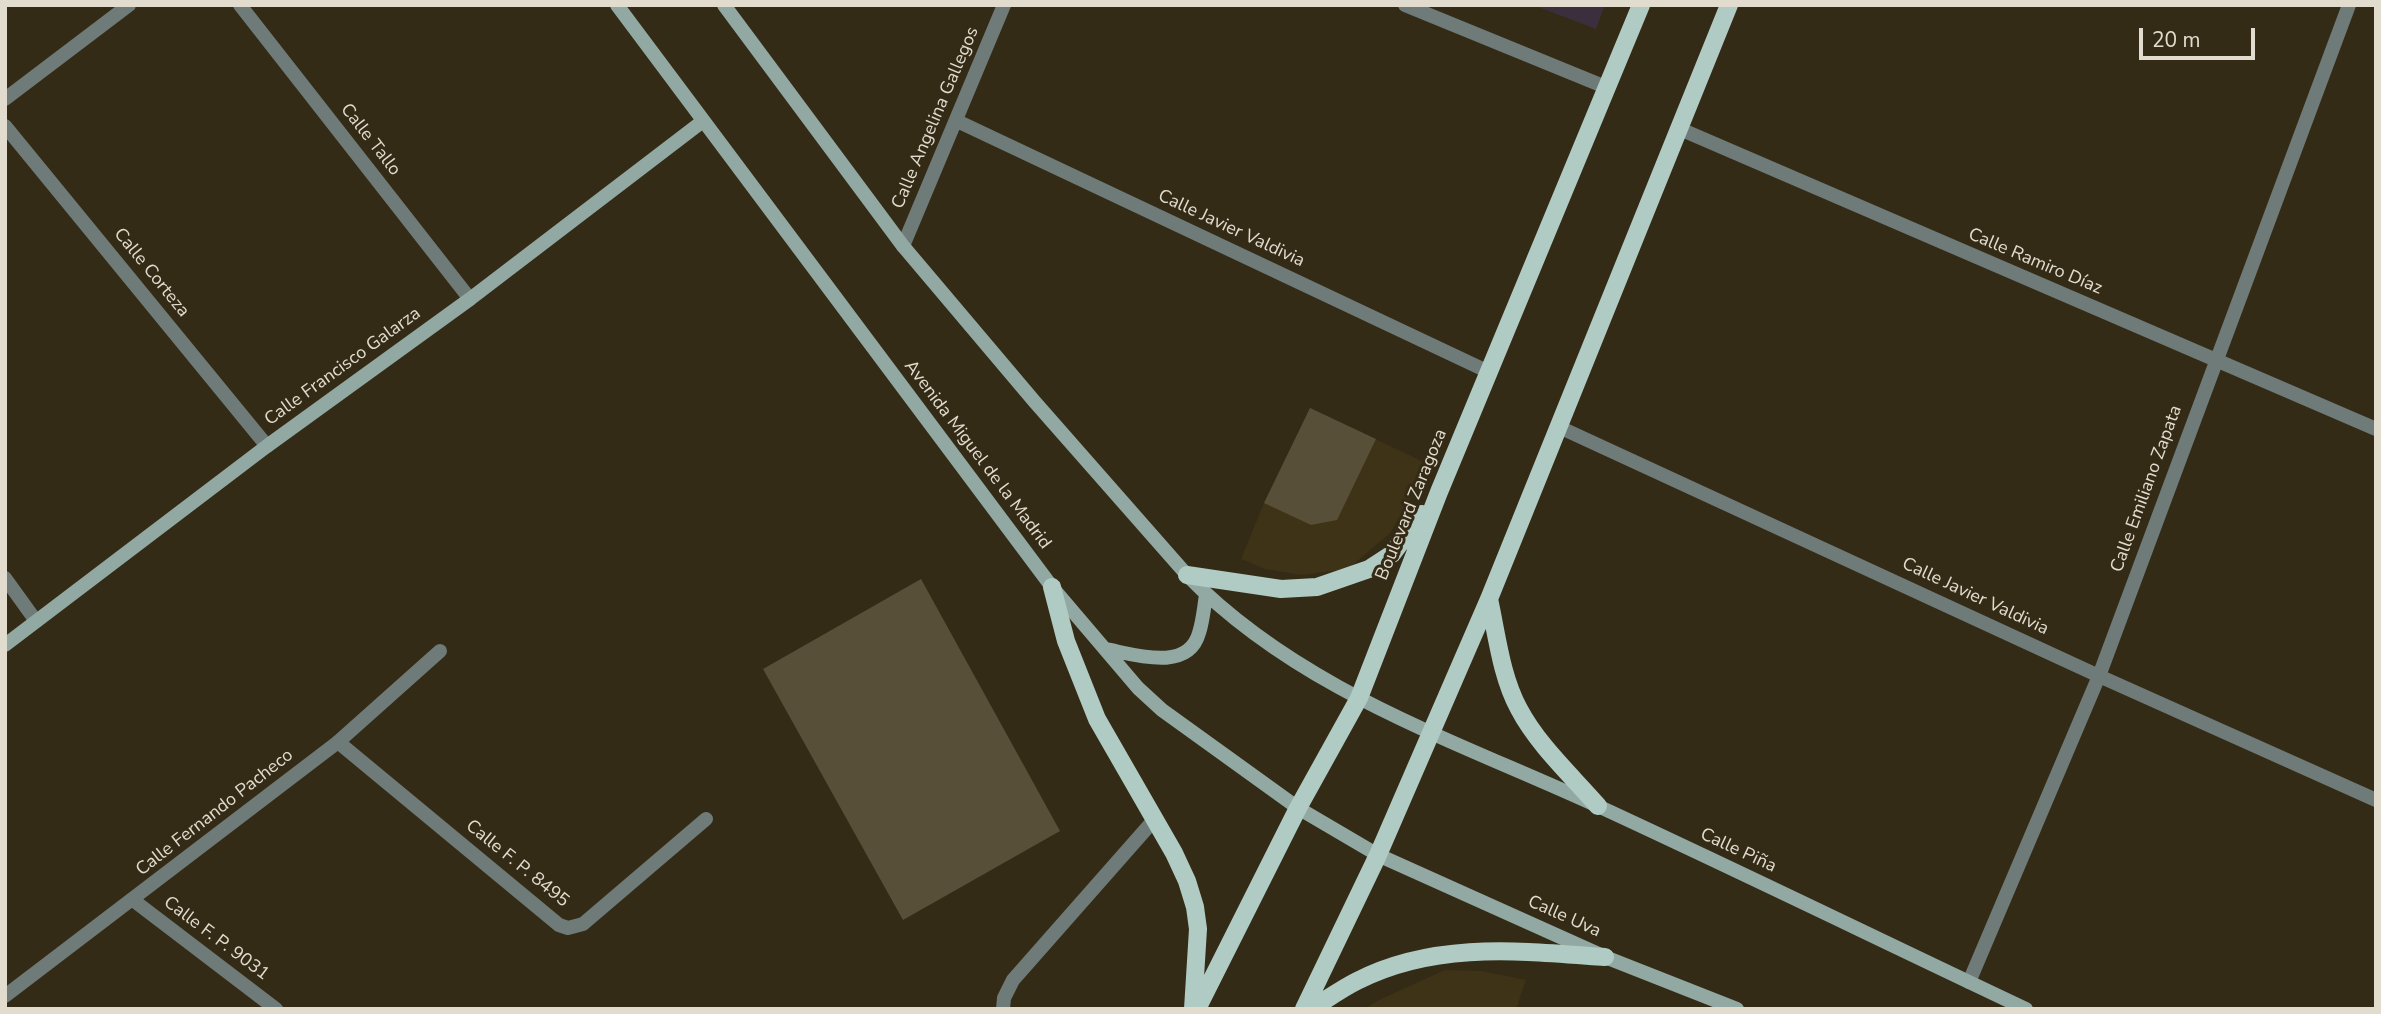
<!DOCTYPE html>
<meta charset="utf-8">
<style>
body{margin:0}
#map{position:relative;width:2381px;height:1014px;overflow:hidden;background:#342b16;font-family:"Nunito Sans",sans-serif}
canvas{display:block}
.frame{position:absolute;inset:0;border:7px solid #e2dccf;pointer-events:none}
.scale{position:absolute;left:2139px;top:28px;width:116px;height:32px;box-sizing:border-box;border:4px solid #e2dccf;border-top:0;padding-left:9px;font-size:21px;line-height:24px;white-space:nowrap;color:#e2dccf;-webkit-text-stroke:5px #342b16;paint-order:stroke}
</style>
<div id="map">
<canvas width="2381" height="1014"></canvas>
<div class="frame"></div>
<div class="scale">20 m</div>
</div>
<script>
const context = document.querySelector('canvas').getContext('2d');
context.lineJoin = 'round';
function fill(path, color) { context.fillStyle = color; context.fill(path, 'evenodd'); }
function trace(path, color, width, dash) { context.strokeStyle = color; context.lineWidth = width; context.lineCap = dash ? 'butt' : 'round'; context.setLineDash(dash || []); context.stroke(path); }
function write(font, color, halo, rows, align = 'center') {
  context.font = font + ' "Nunito Sans",sans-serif'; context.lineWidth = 6; context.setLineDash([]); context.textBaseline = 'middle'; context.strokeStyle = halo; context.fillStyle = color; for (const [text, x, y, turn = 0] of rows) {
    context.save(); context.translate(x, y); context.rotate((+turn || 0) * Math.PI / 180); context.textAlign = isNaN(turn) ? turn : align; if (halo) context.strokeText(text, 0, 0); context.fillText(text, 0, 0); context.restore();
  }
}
fill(new Path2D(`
 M1310,408L1430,465L1390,533L1348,569L1301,575L1265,569L1241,559L1264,503Z
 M1445,970L1481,971L1526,980L1516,1009H1364L1381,999Z`), '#3e3316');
fill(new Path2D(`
 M1533,5H1605L1596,29Z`), '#3b2f3d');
fill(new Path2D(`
 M1310,408L1376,439L1337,520L1311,525L1264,503Z
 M921,579L1060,831L903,920L763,669Z`), '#584f38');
trace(new Path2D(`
 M338,742L440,651
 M1003,1009L1004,998L1013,980L1154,820`), '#6e7b78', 14);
trace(new Path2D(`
 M240,5L470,299
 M1405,5L1608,88
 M5,99L129,5
 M957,121L1489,372
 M5,126L267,446
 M1680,129L2376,429
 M903,246L1004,5
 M1559,427L2099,676L2376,800
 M5,578L36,621
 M133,900L276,1009
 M1969,982L2099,676L2349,5
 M5,996L338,742L559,925L568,928L583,924L706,819`), '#6e7b78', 14);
trace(new Path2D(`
 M617,5L1052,587L1138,688L1162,710L1298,808L1378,855L1605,957L1737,1009
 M724,5L903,246L1034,401L1187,575C1300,691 1457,741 1600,807C1743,873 1884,942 2026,1009
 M5,645L267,446L470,299L703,121
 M1105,649C1133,654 1188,673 1199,633C1203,621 1204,607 1206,595`), '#92a8a3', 14);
trace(new Path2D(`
 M1187,575L1281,589L1317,587L1369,569L1392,554L1422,514
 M1052,587L1066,641L1097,719L1174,853L1187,881L1195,907L1198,929L1193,1009
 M1489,599C1497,635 1501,676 1519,709C1538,745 1571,775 1598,806
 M1197,1009L1298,808L1359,698L1439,492L1641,5
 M1304,1009L1378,855L1489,599L1729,5
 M1311,1009C1326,1000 1341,989 1357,981C1435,941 1521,951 1605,957`), '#afcbc4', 18);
write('18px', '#e2dccf', '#342b16', [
 ["Calle Angelina Gallegos",936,118,-67],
 ["Calle Tallo",370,140,52],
 ["Calle Javier Valdivia",1231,229,25],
 ["Calle Ramiro Díaz",2035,262,23],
 ["Calle Corteza",151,273,51],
 ["Calle Francisco Galarza",343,367,-36],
 ["Avenida Miguel de la Madrid",977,455,53],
 ["Calle Emiliano Zapata",2147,489,-70],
 ["Boulevard Zaragoza",1412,505,-68],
 ["Calle Javier Valdivia",1975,597,25],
 ["Calle Fernando Pacheco",215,813,-38],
 ["Calle Piña",1738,851,25],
 ["Calle F. P. 8495",517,864,39],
 ["Calle Uva",1564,917,24],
 ["Calle F. P. 9031",216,939,37]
]);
</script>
